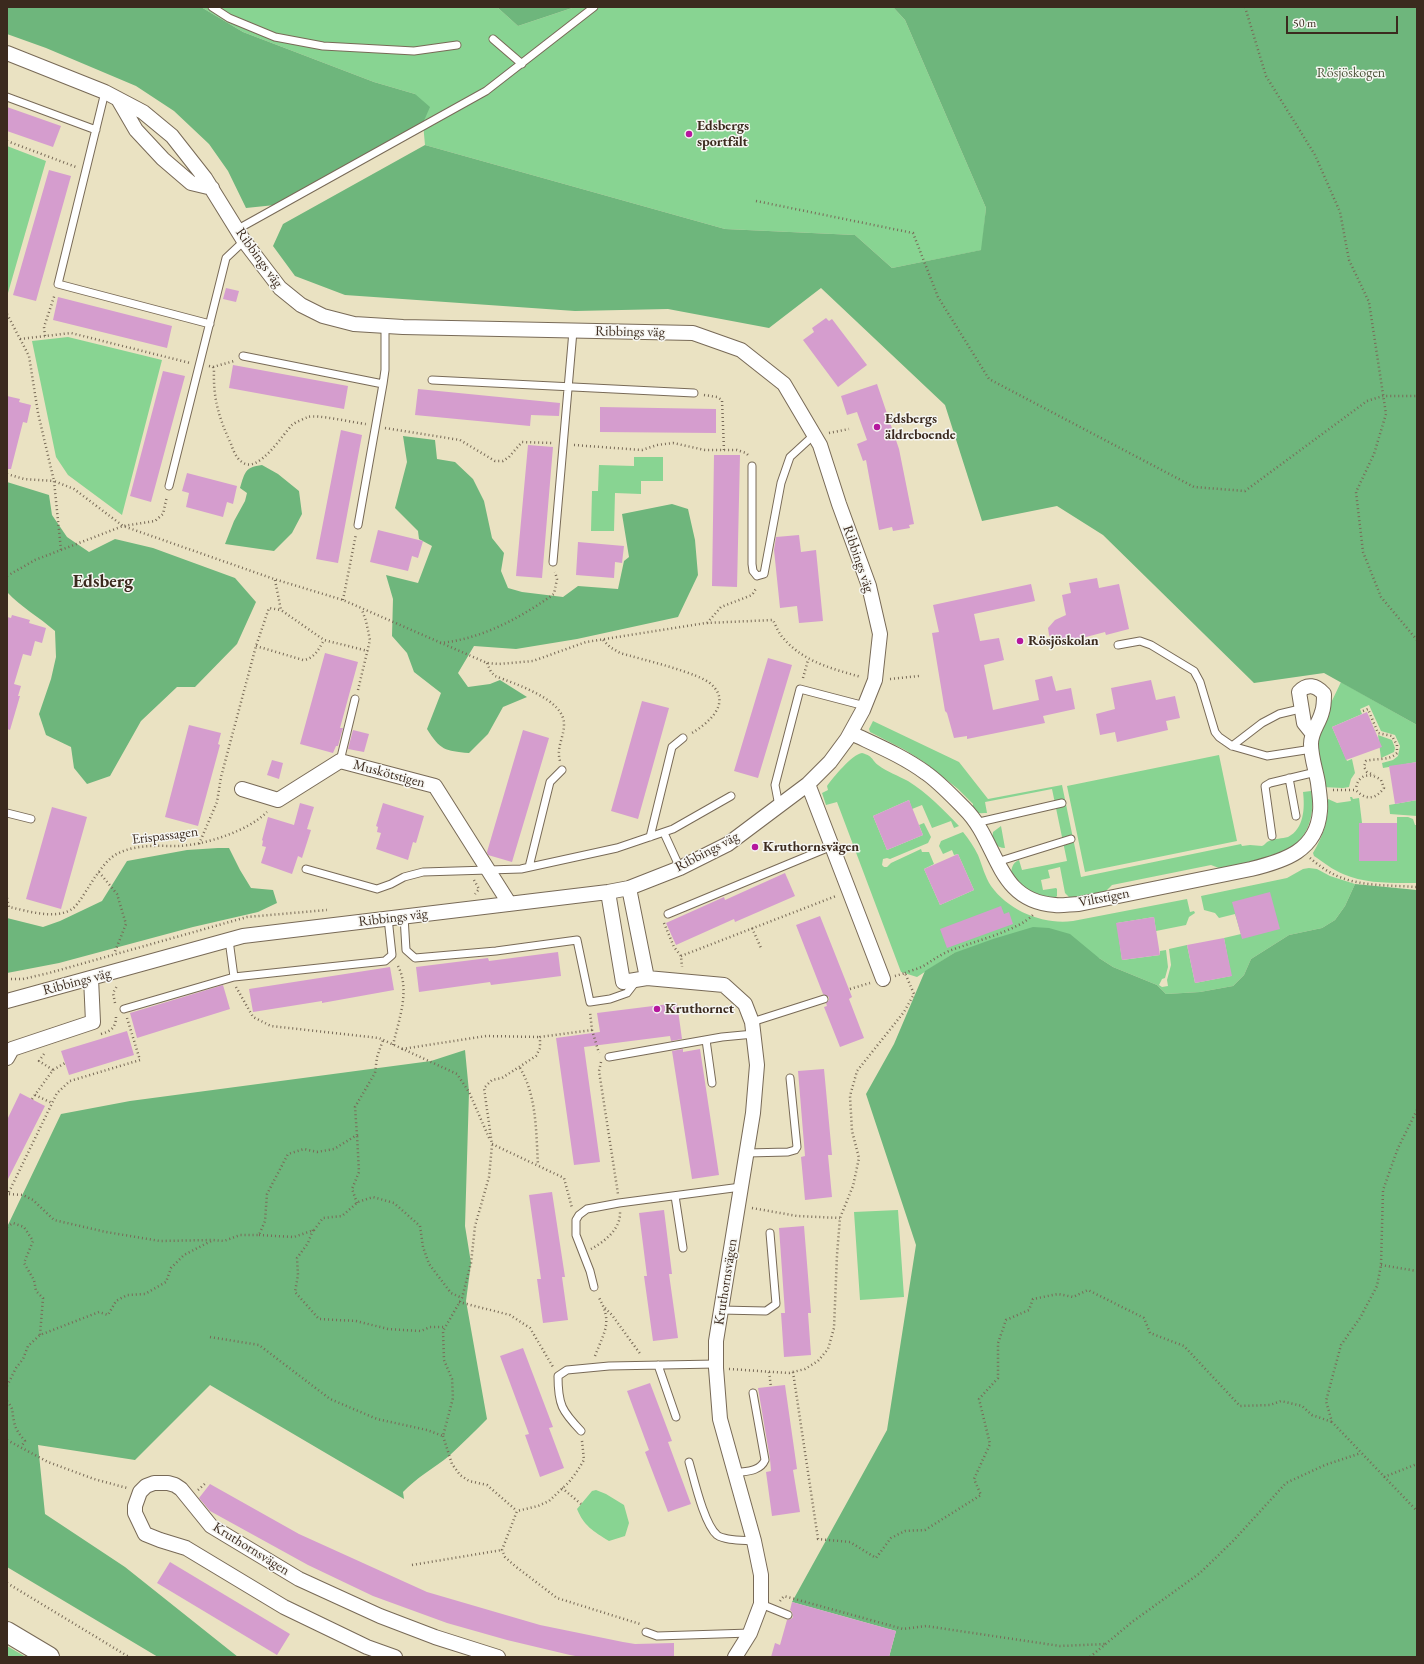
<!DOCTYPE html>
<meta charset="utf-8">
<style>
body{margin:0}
#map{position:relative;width:1424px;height:1664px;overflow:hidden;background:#eae2c2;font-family:"EB Garamond",serif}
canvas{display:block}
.frame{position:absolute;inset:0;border:8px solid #3b2a1e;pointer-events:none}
.scale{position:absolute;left:1286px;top:16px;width:112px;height:18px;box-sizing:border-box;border:2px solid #3b2a1e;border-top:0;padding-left:5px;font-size:12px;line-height:14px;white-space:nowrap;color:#3b2a1e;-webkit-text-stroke:3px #f6f6f2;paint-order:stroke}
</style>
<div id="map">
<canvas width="1424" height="1664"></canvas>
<div class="frame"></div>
<div class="scale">50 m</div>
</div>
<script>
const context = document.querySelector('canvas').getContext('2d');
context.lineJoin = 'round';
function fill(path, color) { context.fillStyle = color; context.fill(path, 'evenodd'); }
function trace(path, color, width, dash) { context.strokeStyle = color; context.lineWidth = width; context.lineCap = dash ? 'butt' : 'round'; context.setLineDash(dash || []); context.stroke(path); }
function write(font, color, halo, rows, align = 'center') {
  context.font = font + ' "EB Garamond",serif'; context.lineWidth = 3; context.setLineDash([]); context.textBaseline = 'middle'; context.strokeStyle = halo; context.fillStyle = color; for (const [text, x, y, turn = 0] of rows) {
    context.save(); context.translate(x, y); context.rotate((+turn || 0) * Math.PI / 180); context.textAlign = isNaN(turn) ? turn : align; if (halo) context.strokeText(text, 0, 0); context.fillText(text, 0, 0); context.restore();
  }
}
fill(new Path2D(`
 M201,7H497L518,26L575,7H893L905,20L986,208L982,250L892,268L855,235L725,229L425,145L423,123L415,94L374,82L243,32Z
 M7,146L46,161L8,293L7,291Z
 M68,337L162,360L122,515L68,475L56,457L32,341Z
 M634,457H663V481H641V494L615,493L614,531H591L592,491H598L599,465L634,466Z
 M1341,682L1417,725V762L1383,768L1382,763L1393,760L1398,756L1400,746L1395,735L1381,731L1369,705L1360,709L1362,714L1332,727L1347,761L1352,759L1355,773L1351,779L1349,787L1343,788L1322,787L1316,752L1317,732Z
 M873,721L959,762L988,799L1062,785L1081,877L1241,844L1242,846L1250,845L1262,846C1265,845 1266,842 1269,841C1275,838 1282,839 1288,837C1304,829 1305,808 1303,792L1311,791C1316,815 1307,843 1282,853C1263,861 1240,864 1219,868L1211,865L1112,885L1106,891L1070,898L1065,893L1060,867L1048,870L1050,878L1041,880L1043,890L1056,888L1057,889V896L1055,898C1035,896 1025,890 1011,877C1011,869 1012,863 1019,860L1022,870L1067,861L1052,789L985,802L987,813C982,813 978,814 973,811V804L958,789L924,762L905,750L870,732L869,729Z
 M1378,735L1392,740L1395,748L1394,752L1381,758Z
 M862,753C873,756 871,759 878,765C887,772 899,776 908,781C927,793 944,810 959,826L954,828L951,821L932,828L922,805L912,809L909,800L873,816L887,850L923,835L919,825L924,823L931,837L928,843L890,859L887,858L883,859L882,865L884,867H887L891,863L921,849L922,852H929L934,864L924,869L940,905L974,890L958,854L954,855L952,850L943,854L939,846L941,841L963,832C969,839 974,847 978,855C982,865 985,877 991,886C1009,911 1043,925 1073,921L1187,899L1190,912L1194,911L1195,913L1189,917L1186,925L1156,931L1154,917L1117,923L1122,960L1160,955V951L1166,950L1168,967L1165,978L1162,979L1159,985L1162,987L1168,986L1167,980L1171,965L1169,949L1187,945L1195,983L1231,976L1224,938L1241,934L1235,914L1219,918L1215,913L1204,910L1201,896L1287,878L1303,869L1309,868L1317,869L1330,876L1355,884L1345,906L1335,920L1322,928L1289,935L1251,959L1244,975L1233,986L1200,992L1166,994L1157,985L1113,967L1099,958L954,953L917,977L901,972L837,802L826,805L822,793L828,790L827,786C833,778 852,754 862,753Z
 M1219,755L1237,841L1085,872L1067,786Z
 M1350,797H1352L1353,799L1359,798L1362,823H1359V861H1397V817H1408L1413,819L1415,825H1417V883C1393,883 1366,884 1343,874C1333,870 1323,862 1314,856L1313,853C1323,836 1329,820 1328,799L1337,803L1351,801Z
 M1417,800V816L1390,814L1389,805Z
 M1001,826L1005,848C996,848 991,841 993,832Z
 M898,1210L904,1297L860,1300L854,1212Z
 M596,1490L606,1494L624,1505L629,1523L625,1536L609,1541C593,1531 584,1526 577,1509L592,1491Z
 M7,1646L26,1657H7Z`), '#88d492');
fill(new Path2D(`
 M7,7H201L243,32L374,82L415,94L430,107L423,123L275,205L246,208L228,171L209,144L174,111L136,86L46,48L7,34Z
 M497,7H575L518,26Z
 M893,7H1417V725L1324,673L1254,683L1103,535L1057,506L982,521L945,405L821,288L769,328L668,309L575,311L345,295L295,276L273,246L283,224L425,145L725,229L855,235L892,268L981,250L986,208L905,20Z
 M403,436L435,440L437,459L455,462L473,479L484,501L492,538L504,553L501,571L508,588L522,592L563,597L578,586L618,589L624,561L629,557L622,514L672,504L688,509L695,540L698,575L678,617L577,639L516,649L474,646L458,673L468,687L490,684L500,680L527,697L503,707L488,734L469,753C445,751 440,750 427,729L441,693L414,672L407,653L392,636L393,599L386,575L418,583L432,546L419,539L418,531L395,508L407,462Z
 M262,465L278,474L299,491L302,514L292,533L274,551L225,544L234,521L245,501L247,493L240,488C245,472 245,467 262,465Z
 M7,482L49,495L52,515L67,537L89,552L115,539L153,548L235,578L256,602L237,644L195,687H177L141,721L110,776L87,784L74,768L71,747L46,735L39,714L51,679L56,657L55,631C39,617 21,607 7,592Z
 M218,848H229L240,870L251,888L273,890L277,903L258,912L193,927L59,963L7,973V918L43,927L60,921L102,901L127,861L187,850Z
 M1355,884L1417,890V1657H889L896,1631L792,1602L887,1430L916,1245L866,1094L894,1044L925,971L954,953L993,939L1033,927L1049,928L1070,934L1099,958L1113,967L1157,985L1166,994L1200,992L1233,986L1244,975L1251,959L1289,935L1322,928L1335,920L1345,906Z
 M465,1050L469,1092L465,1226L471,1263L466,1301L487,1419C475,1431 462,1444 449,1456C434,1468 416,1478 403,1492L404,1499L210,1385L135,1460L38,1445L45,1514L125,1567L238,1657H158L7,1567V1227L61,1114L130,1101L431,1061Z`), '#6eb67c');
fill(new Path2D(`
 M7,107L61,126L53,147L7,131Z
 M49,170L71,176L36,301L13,295Z
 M226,288L239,291L236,302L223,299Z
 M58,297L172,326L167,348L53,320Z
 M826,318L829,321L832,319L867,365L838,387L803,340L814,332L812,328Z
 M233,365L348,386L344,409L229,388Z
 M163,371L185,376L151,502L130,496Z
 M877,384L899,449L914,524L909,525L910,528L893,531L892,527L879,530L866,460L863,461L857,444L867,440L857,412L847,415L841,396Z
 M418,389L560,403L559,416L531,415L530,426L415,415Z
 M7,396L20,399L19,402L31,405L27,423L23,422L11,469H7Z
 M600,407L716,409V433L600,432Z
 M341,430L362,435L338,563L316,559Z
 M528,445L553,447L542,578L516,576Z
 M714,455H740L737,587L712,586Z
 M187,473L237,486L233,504L227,502L223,517L186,507L189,493L182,491Z
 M378,530L423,541L418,558L412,556L408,571L370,562Z
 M799,535L801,552L816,550L823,621L799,623L797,606L780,608L774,550L776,537Z
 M578,542L624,546L622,563L615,562L614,578L576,575Z
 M1097,578L1099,588L1119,584L1129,629L1106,635L1105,632L1067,642L1053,641L1049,635L1048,628L1055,620L1066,615L1062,595L1071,593L1069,583Z
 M1031,584L1035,601L974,614L980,641L999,638L1004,660L984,665L993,710L1039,700L1035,680L1052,676L1056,691L1071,688L1075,709L1043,716L1045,723L967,739V736L954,738L947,713L945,711L932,633L939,632L933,605Z
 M12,615L30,620L29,623L46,628L42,643L35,641L31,656L23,654L14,684L21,686L18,696H20L10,730L7,729V617L11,618Z
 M325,653L358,662L340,728H343L338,746H336L333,753L300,744Z
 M768,658L792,665L758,778L734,771Z
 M1151,680L1156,700L1175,696L1180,718L1166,721L1168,730L1117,742L1115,732L1100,735L1096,714L1115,709L1111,688Z
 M642,701L669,708L638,819L611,811Z
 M1367,712L1382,747L1346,760L1332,727Z
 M189,725L221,733L218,744L220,745L198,826L165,817Z
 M353,730L369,734L364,752L348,749Z
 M523,730L549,738L512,862L488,855L487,852Z
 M272,760L283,763L279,779L267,775Z
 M1417,762V800L1395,804L1389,766Z
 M909,800L923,835L887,850L873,816Z
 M300,803L314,807L307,829L311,830L302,858L298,856L292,874L261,863L266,847L262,846L263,841L262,840L268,817L294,825Z
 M383,803L424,816L416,843L413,842L408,860L376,849L381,833L377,832L378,827L376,826Z
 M52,807L87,817L61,909L26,899Z
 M1359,823H1397V861H1359Z
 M958,854L974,890L940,905L924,869Z
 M785,873L795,896L735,922L734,919L676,945L666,923L724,897L725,900Z
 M1270,892L1280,929L1242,939L1232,902Z
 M1001,906L1004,914L1009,912L1013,924L947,948L940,929Z
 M820,916L852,997L849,999L864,1038L840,1047L824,1007L827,1006L826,1003L829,1000V997L823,994L796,925Z
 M1154,917L1160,955L1122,960L1116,923Z
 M1224,938L1232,976L1195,983L1187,945Z
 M558,952L561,976L491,985L490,982L419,992L416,967L488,958L489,961Z
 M390,967L394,990L322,1003V1001L253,1012L249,989Z
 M223,985L230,1009L137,1038L130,1013Z
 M677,1003L682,1039L671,1041L670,1036L584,1047L600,1162L574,1165L556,1038L600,1032L597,1013Z
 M127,1031L134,1055L69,1075L61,1051Z
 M683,1049V1052L700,1049L719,1175L692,1179L672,1051Z
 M824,1069L832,1155H828L832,1197L805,1200L801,1157L805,1156L798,1071Z
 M20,1093L45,1106L7,1181V1120Z
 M552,1192L565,1277H562L568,1320L543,1323L537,1279H541L529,1195Z
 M664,1210L672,1274H669L678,1338L653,1341L644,1276H647L639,1213Z
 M804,1226L811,1313H808L811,1355L784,1357L781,1313H785L779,1228Z
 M523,1348L553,1427L549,1428L564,1468L540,1477L525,1435L529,1434L500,1356Z
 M650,1383L672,1441L668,1442L691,1504L668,1512L645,1452L649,1450L627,1391Z
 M785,1385L797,1469L793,1470L800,1512L772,1516L766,1472L771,1471L770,1459L758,1388Z
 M210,1484L299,1534L427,1592L540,1625L623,1642L635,1644L674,1643V1657H581L570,1655L507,1640L447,1623L373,1596L308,1565L210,1511L199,1498Z
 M170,1562L290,1634L277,1655L157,1583Z
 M792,1602L896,1631L889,1657H771L775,1643L780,1645L787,1620L791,1619L793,1617L792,1612L790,1610Z`), '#d59dce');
const service = new Path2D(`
 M212,7L229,18L275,37L323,46L414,51L457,45
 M493,39L522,64
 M105,92L58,284L210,324
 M7,97L96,130
 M238,229L486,91L594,7
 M243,356L383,384
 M432,380L694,393
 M752,466V564L753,571L757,576L764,574L781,483L790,457L814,435
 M169,486L226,258L244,241
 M358,525L383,384L385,370V326
 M553,562L573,331
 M1118,645L1140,641L1151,645L1194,671L1200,682L1215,732L1219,737L1232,746L1267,756L1312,749
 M1232,746L1262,723L1279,714L1300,709
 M340,761L355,699
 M1289,778L1296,816
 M779,806L775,785L800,689L865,706
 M7,813L31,819
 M975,823L1062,803
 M664,833L680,868
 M1272,836L1265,786L1270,783L1316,772
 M650,837L672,747L683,738
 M997,862L1071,839
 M529,867L550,782L562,770
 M306,869L377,889L391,884L404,877L423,872L521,869L617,848L673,829L731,796
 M668,914L832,846
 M404,916L406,950L415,958L496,951L577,940L590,1002L610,999L627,993L637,980
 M229,940L234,977
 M124,1009L234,977L385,961L392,955L388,918
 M752,1022L824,999
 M706,1040L712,1083
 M609,1057L722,1037L754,1034
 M747,1153L788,1152L795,1150L797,1147L790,1078
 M675,1196L683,1248
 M594,1287L590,1271L576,1235V1220L579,1215L587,1209L619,1203L741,1187
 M721,1310L766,1311L776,1304L770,1233
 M658,1365L676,1417
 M581,1431C562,1411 558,1405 558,1376L567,1370L609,1366L716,1364
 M689,1462C694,1479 704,1524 717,1535C725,1541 745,1540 754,1541
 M735,1473C745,1471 760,1472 765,1460L753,1393
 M761,1604L788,1615
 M646,1632L657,1636L750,1633`);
const minor = new Path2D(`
 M7,53L105,92L143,112L172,136L205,178L244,241L280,288L301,305L323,316L354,324L403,327L693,333L741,350L784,384L820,445L839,504L869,586L880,634L875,680L863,710L847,739L830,762L808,784L728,844L680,868L629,888L608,892L243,936L7,1001
 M118,99L136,130L163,159L191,183L212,188
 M851,733C876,745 903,756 926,773C939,782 953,797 964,808C999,842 995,901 1055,905C1062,906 1071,904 1079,904L1251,869C1284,861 1317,851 1320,811C1321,802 1319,792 1318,783C1316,771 1311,757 1311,744C1311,731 1319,724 1322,712C1324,707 1324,700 1324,694C1316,685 1307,683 1299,692L1304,723L1312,733
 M808,784L883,979
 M242,789L278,800L340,761L435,786L509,903
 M629,888L647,978
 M608,892L623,982L647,978L724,985L745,1004L752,1022L757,1065L753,1113L716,1341V1368L720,1419L754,1541L761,1575V1604L750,1633L735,1657
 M7,1058L12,1049L93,1022L91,978
 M395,1657L367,1647L284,1607L186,1548L160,1540L145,1534L135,1513V1506L140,1492L146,1486L154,1483H168L175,1485L181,1489L211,1526L299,1579L380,1616L435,1637L498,1657`);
const secondary = new Path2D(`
 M7,1632L49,1657`);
trace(service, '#786a57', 9);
trace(minor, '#786a57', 16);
trace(secondary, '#786a57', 22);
trace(new Path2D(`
 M1245,7L1266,76L1315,155L1340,212L1349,260L1369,302L1386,414L1374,454L1356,492L1363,552L1381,597L1417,640
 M7,141L76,167
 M756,201L913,233L938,297L989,379L1194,487L1245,491L1367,401L1383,396H1417
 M7,314L29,356L38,413L54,481L74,489L123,526L274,579L343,600L487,663L499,664L533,661L586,642L706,623L773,620C776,626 779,634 784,639C804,662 833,669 861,677
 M45,336L44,327L55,294
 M20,339L71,333L190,363
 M209,366L213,367L214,370C213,399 219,418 231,444C233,450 236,458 242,462C258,475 283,434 292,425C296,422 303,419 308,417C317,414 355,423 366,424
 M213,367L234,361
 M704,395L717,397L722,400L724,450
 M385,428L460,440L495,461H503L509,457L522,442L553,443
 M829,433L849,429
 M574,445L642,450L657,445L673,443L705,450H737L746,453L749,456
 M7,474L24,479L54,481L61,550
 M7,576L35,560L123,526L155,521L163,514L167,496
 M275,580L281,610L324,640L368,651
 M343,600L356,534
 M707,623L721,607L752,595L757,587
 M603,640L610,647L620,653C640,659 701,673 712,685C732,704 707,724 692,733
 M440,643C482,639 520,618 554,594L557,579L555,572
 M256,646L303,660C314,659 319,649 324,640
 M487,663L491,672L495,676C515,684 564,699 564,724C564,738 556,747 560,761
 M803,678L808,660
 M890,679L919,676
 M358,690L370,640L366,621L362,610
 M1363,711L1368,709L1378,733L1392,736L1397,745V753C1389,761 1376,758 1366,761L1364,767L1367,772L1374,775
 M1333,790H1356C1366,801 1376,799 1384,788L1381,780C1370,772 1357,774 1356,790
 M199,844L217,802L221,777L256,646L269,608L281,610
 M1310,858C1317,864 1325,870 1333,874C1358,887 1390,885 1417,887
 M99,872L117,894L126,924L114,954
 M474,880L479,889L475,894
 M7,898L9,907C28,911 55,920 72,909C77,907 91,883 95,877C101,869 107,860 115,855C134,844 157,846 178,846C205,845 248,831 267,812
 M664,923L674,947L681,956L682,967
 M752,928L761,948
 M681,956L836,896
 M905,973C911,970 919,969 925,965C933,960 940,955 949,951C972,942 1017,931 1033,915
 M7,979H23L49,973L247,917L327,910
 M236,987L253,1017L271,1026L379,1038L457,1074L469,1092L490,1140
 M850,989L870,983
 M115,1003L113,993L117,986
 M127,1018L140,1060L70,1081L57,1093L8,1194L23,1195L33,1200L54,1220L106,1232L160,1241L213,1240
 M592,1030L599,1053
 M101,1034C111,1031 116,1028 116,1016
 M393,1045C399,1019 411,989 397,964
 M402,1049L486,1036L540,1037
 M44,1054L39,1061L53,1070
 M601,1062L599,1071L618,1194
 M520,1068C537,1096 536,1133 538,1165
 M35,1095L52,1103
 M32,1099L53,1070L65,1063
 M1417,1110L1398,1148L1383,1190L1381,1265L1377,1286L1360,1318L1341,1345L1326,1401L1332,1422L1417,1511
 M492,1144L564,1178L572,1208
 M357,1203L352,1189L359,1172L357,1135
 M752,1208L797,1216L840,1218
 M7,1227L13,1223L24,1227L33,1241L24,1263L34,1280L36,1291L43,1298L40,1335
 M313,1230L308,1243L297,1258L298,1275L295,1292L319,1319L356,1321L388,1329L421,1331L430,1327H445
 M259,1235L294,1237L314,1230L323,1218L342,1216L358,1202L373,1197L394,1203L420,1226L423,1247L429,1264L451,1293L462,1298
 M591,1249C604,1242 621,1229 620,1212
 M1381,1265L1417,1271
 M459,1302L510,1315L530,1328L553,1367
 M605,1308L612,1315L641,1355
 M210,1337L259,1345L330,1399L377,1419L427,1430L443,1436L453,1398L452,1379L444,1360L443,1331L462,1298L471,1263L475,1226L489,1177L492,1145L484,1088L492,1080L502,1078L536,1056L540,1048V1037L592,1030L590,1012
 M595,1356C605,1330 613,1322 598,1296
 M729,1369L789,1373L805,1369L818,1361L828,1349L834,1328L837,1255L840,1218L853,1186L859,1158L852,1131L850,1096L857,1071L904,1012L914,994L905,973L895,976
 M769,1372L771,1387
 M793,1372L818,1539L850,1542L876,1558L891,1538L905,1531L925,1530L981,1495L974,1479L990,1444L979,1399L998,1378V1343L1006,1320L1029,1310L1033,1299L1058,1294L1073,1297L1088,1290L1144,1318L1150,1333L1184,1346L1240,1406L1270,1405L1281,1401L1302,1406L1312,1415L1332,1422
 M7,1386L16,1368L23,1359L28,1346L40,1335L99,1312L108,1315L116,1301L127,1295L145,1294L166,1282L171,1268L184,1255L213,1240L224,1241L240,1235H259L265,1221L267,1194L288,1154L304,1149L317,1152L334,1149L357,1135L355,1107L375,1073L377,1057L383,1040
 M7,1401C15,1411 11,1410 14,1421C15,1429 20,1435 25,1441L21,1447
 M443,1436L452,1464L460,1475L469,1481L487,1485L517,1511
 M7,1440L48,1462L94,1479L127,1488
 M582,1441L584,1460L576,1473L569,1482L549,1501L538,1506L517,1511L502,1550L505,1557L515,1566L557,1598L640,1624
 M1384,1477L1417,1464
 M562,1488L581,1504
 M198,1490L207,1482
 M412,1565L502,1550
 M7,1583L129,1657
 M780,1601L784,1596L903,1629L926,1626L1060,1646L1106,1644
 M1090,1657L1132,1622L1200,1573L1234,1540L1286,1483L1325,1465L1361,1453`), '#786a57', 2.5, [1, 3]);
trace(service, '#fff', 7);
trace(minor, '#fff', 14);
trace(secondary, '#fff', 20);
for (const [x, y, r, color] of [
 [689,134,4,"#b5179e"],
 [877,427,4,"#b5179e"],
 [1020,641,4,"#b5179e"],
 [755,847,4,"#b5179e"],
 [657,1009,4,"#b5179e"]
]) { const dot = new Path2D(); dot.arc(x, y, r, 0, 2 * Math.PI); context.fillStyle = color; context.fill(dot); trace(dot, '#f6f6f2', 1.5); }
write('14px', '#4e543b', '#f6f6f2', [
 ["Rösjöskogen",1351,73]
]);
write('bold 14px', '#3b2a1e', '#f6f6f2', [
 ["Edsbergs",697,126],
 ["sportfält",697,142],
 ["Edsbergs",885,419],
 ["äldreboende",885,435],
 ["Rösjöskolan",1028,641],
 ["Kruthornsvägen",763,847],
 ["Kruthornet",665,1009]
], 'left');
write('14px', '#3b2a1e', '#f6f6f2', [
 ["Ribbings väg",259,258,54],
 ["Ribbings väg",630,332,1],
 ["Ribbings väg",858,559,71],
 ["Muskötstigen",389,774,15],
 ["Erispassagen",165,836,-7],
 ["Ribbings väg",707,852,-28],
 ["Viltstigen",1104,898,-11],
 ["Ribbings väg",393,918,-7],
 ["Ribbings väg",77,982,-15],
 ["Kruthornsvägen",726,1282,-81],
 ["Kruthornsvägen",251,1549,32]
]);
write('bold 18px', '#3b2a1e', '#f6f6f2', [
 ["Edsberg",103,582]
]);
</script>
